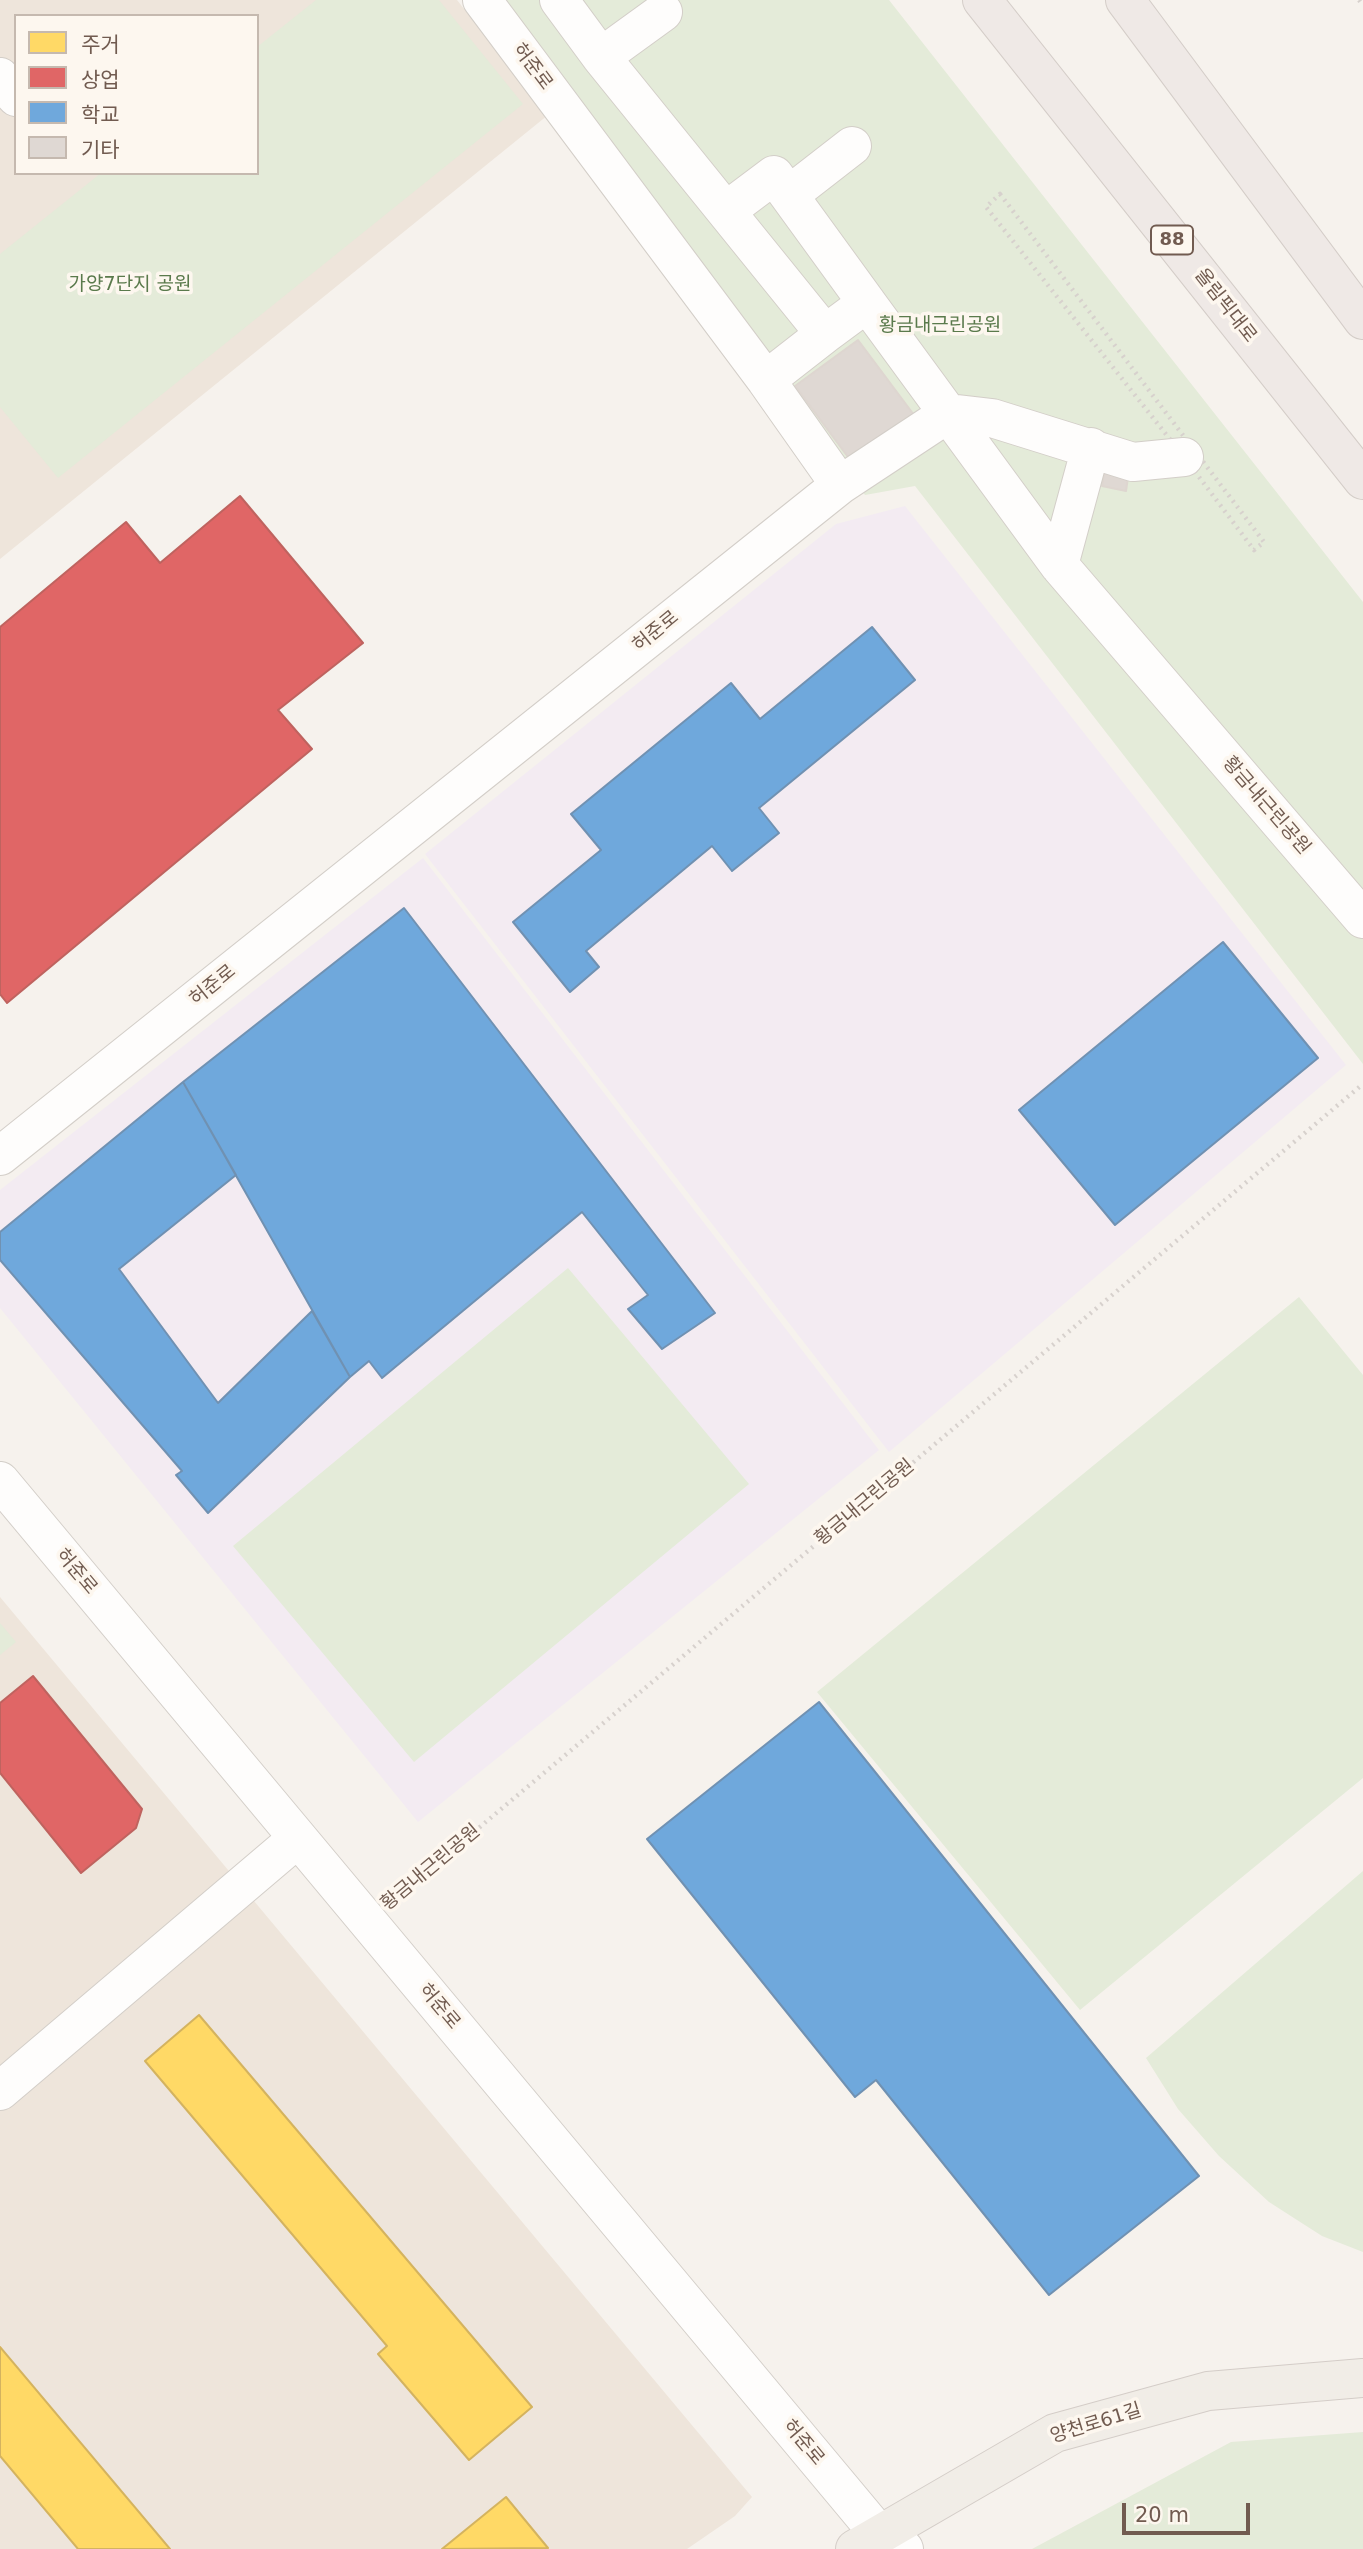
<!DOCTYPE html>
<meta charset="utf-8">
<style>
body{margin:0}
#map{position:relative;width:1363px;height:2549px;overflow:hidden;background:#f6f2ed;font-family:"DejaVu Sans","Noto Sans KR",sans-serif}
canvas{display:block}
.legend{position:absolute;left:14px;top:14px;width:245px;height:161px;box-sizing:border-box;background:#fdf7ef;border:2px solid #c5b9af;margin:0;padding:9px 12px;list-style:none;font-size:21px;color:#715b50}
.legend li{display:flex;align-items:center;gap:14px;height:35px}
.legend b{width:35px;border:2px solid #c5b9af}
.scale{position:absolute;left:1122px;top:2503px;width:128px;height:32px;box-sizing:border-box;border:4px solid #715b50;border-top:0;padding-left:9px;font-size:21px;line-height:24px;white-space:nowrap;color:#715b50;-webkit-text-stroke:5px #fdf7ef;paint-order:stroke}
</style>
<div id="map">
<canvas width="1363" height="2549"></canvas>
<ul class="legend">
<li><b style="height:19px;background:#ffd966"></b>주거</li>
<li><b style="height:19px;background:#e06666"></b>상업</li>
<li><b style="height:19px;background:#6fa8dc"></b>학교</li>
<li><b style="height:19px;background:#dfd8d3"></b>기타</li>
</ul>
<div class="scale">20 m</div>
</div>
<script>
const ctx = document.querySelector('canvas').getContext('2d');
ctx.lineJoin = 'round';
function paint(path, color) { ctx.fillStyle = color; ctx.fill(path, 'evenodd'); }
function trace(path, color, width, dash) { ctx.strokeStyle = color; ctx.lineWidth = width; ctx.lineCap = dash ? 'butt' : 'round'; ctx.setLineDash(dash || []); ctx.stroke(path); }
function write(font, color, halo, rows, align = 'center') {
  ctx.font = font + ' "DejaVu Sans","Noto Sans KR",sans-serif'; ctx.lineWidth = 7; ctx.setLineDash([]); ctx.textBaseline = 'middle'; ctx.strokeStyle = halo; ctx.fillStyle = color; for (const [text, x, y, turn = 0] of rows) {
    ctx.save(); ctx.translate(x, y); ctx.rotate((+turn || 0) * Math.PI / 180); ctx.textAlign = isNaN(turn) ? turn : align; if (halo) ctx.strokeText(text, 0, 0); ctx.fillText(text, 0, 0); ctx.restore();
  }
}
paint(new Path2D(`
 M0,0H457L548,115L0,559ZM16,16H257V173H16Z
 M0,1597L752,2497L735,2516L687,2549H0Z`), '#eee5db');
paint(new Path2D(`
 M905,506L1346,1065L889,1452L425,854L836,524Z
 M423,858L879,1450L418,1822L0,1308V1190Z`), '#f3ebf2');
paint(new Path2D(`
 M316,0H439L523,104L58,478L0,407V254L101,173H257V47Z
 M496,0H889L1363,602V1064L915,486L865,495Z
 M568,1268L749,1484L414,1762L233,1546Z
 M1299,1297L1363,1375V1778L1080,2010L817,1692Z
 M0,1623L16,1642L0,1655Z
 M1363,1871V2252L1322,2236L1269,2202L1219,2156L1178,2109L1146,2058Z
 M1363,2432V2549H1032L1231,2442Z`), '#e4ebd9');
const homes = new Path2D(`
 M199,2015L532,2407L469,2460L378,2354L387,2346L145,2061Z
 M0,2347L170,2549H78L0,2456Z
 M506,2497L548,2548L442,2549Z`);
paint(homes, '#ffd966');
trace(homes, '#d4b35f', 2);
const shops = new Path2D(`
 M240,496L363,643L278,710L312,749L7,1003L0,994V627L126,522L160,563Z
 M33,1676L142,1809L136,1828L81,1873L0,1773V1703Z`);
paint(shops, '#e06666');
trace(shops, '#bf635f', 2);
const schools = new Path2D(`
 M872,627L915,680L759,808L779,833L732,871L712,846L586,951L599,967L570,992L513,922L601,850L571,814L731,683L760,719Z
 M404,908L715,1313L662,1349L628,1309L648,1295L582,1212L382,1378L369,1361L350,1377L183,1082Z
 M1223,942L1318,1058L1115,1225L1019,1110Z
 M183,1082L236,1175L119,1269L218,1403L312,1311L350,1377L208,1513L176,1475L182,1471L0,1260V1232Z
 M819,1702L1199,2176L1049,2295L876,2080L855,2097L647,1839Z`);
paint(schools, '#6fa8dc');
trace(schools, '#7091b2', 2);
const building = new Path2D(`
 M858,340L914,415L851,461L795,386Z
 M1105,465L1129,470L1126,491L1102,486Z`);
paint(building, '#dfd8d3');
trace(building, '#ded6d0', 2);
const minor = new Path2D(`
 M559,0L601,57L825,334L867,303L1059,565L1363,919
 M601,57L663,12
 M0,77L16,97
 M789,195L852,146
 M726,211L774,175L867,303
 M766,380L825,334
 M840,485L949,413L992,418L1133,462L1184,457
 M1059,565L1091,447
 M0,1156L840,485L766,380L482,0
 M0,1481L879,2534L904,2549
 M0,2091L298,1838`);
const major = new Path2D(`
 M855,2549L1055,2433L1208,2391L1363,2378`);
const highway = new Path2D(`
 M982,0L1363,480
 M1125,0L1363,320`);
trace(minor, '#d3cec8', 40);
trace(major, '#d4cdc8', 40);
trace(highway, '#d4cdc8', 40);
trace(new Path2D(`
 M1359,0L1363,5
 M1000,194L1264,542L1254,550L1184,457L986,207Z
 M399,1895L1363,1084`), '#d7d1cd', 4.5, [2, 5]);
trace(minor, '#fefdfc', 38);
trace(major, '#f1ede7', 38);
trace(highway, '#efe9e6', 38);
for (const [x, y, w] of [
 [1172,240,42]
]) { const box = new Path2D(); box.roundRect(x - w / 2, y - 14.5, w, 29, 5); ctx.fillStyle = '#fdf7ef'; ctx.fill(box); trace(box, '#715b50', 2); }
write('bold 18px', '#715b50', null, [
 ["88",1172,240]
]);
write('19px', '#715b50', '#fdf7ef', [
 ["허준로",532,67,53],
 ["올림픽대로",1225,306,52],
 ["허준로",656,632,-39],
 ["황금내근린공원",1266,806,49],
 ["허준로",213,986,-39],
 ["황금내근린공원",865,1503,-40],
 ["허준로",76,1572,50],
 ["황금내근린공원",431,1868,-40],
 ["허준로",439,2007,50],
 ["양천로61길",1096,2424,-17],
 ["허준로",803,2443,50]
]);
write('19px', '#5a7a4c', '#fdf7ef', [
 ["가양7단지 공원",130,285],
 ["황금내근린공원",940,326]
]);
</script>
